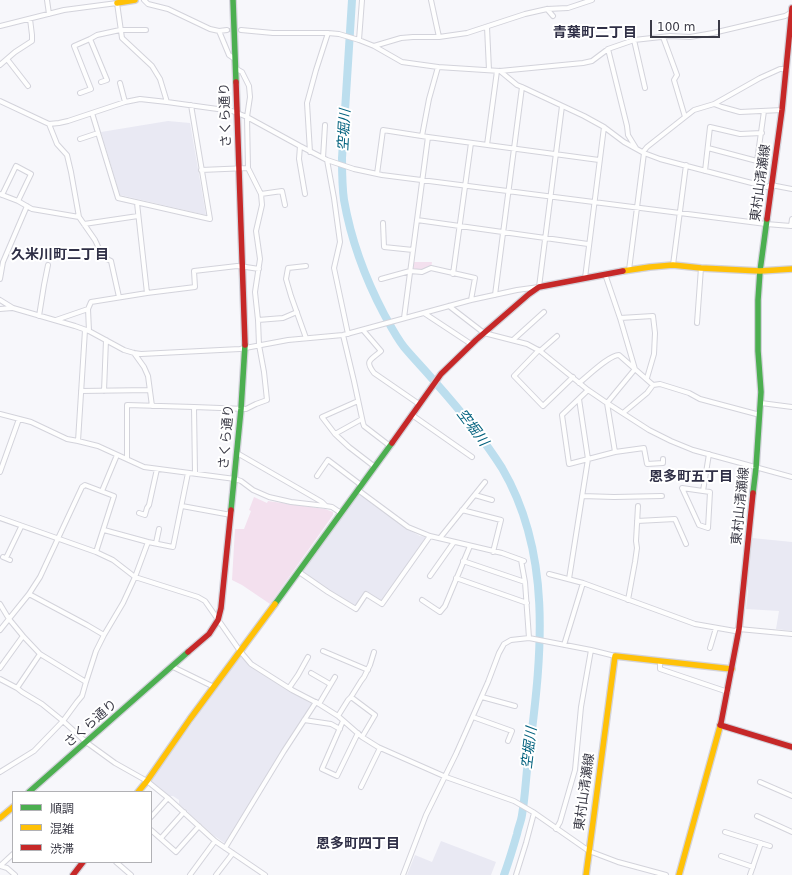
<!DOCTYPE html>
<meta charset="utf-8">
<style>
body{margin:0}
#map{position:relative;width:792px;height:875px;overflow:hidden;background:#f7f7fb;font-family:"DejaVu Sans","Noto Sans JP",sans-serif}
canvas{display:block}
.legend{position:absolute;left:12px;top:791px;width:140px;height:72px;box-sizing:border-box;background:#fff;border:1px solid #b1b1b5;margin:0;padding:5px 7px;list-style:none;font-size:12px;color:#3b3b47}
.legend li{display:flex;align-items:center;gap:8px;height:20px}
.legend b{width:20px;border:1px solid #b1b1b5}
.scale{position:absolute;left:650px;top:20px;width:70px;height:18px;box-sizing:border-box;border:2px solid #3b3b47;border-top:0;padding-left:5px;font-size:12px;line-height:14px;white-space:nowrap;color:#3b3b47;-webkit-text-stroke:3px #fff;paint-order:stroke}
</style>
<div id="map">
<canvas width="792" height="875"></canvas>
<ul class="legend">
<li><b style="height:5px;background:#4caf50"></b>順調</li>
<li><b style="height:5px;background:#ffc107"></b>混雑</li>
<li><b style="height:5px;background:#c62828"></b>渋滞</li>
</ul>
<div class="scale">100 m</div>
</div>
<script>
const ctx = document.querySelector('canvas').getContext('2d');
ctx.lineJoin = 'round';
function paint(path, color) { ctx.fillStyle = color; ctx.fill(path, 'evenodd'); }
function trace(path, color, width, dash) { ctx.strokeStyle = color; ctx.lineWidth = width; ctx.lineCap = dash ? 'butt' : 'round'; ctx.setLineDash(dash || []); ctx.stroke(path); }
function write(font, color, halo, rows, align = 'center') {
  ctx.font = font + ' "DejaVu Sans","Noto Sans JP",sans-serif'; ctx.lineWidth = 4; ctx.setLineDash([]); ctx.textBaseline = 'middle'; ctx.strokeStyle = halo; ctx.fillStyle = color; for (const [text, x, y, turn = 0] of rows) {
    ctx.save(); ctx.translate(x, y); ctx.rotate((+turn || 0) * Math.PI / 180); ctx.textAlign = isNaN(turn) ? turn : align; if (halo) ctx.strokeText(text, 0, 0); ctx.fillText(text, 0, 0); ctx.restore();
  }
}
paint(new Path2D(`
 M168,121L190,123L206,215L120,195L101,132Z
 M359,493L407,529L420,536L427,537L381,602L366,592L355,607L301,572Z
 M752,538L792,542V631L776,629L779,611L746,609L748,592L747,584Z
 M240,657L243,658L249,664L267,677L312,704L226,844L213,835L179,804V800L173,796H169L152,782V779L193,722Z
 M441,841L496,862L491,875H407L415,855L432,862Z`), '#e9e9f3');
paint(new Path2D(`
 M411,262H432L431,268L422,272L410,271Z
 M254,497L267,503L268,501L325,509L333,512V515L270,604L242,585L232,580L235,529H244L251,511L249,510Z`), '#f3e0ee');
trace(new Path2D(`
 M352,0L342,158C342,172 342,186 344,200C351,240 365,278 384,314C390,325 396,337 404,347C414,359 425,370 435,382C459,409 483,438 502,468C552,553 542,652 530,746C526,769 526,792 522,815C521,822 518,828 517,834C513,848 509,861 504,875`), '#bcdeee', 8);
trace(new Path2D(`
 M227,30H241`), '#d1d1d7', 4, [4, 2]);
const street = new Path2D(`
 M47,0L49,14
 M144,0L148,4L168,9L210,29L219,31L227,30
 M431,0L439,37
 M547,9L553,16
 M0,26L64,10L117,3L122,38L152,66L160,79L167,102
 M487,27L489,70
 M241,30L273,33H328L339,34L359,40L374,46L402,62L438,67L500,71L583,63L592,61L608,49L634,40L670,36L690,37L713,33L785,16L792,12
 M219,31L229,55L235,59
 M663,37L677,75L674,80L685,117L694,110L714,104L760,78L780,69H787
 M90,39L107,80L101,82
 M359,40L362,0
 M634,40L645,88
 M374,46L401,38L413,37H439L467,33L525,14L547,9L568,8L592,0
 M608,49L627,126L628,135L636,148
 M7,59L28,86
 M0,65L15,52L32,41V35L30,19
 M500,71L517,85L522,87L584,116L604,127L624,142L644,153L660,159L767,187L771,185L792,189
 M120,83L125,102
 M80,93L91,89L74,46L90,39L97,35L120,30H146
 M0,101L49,124L59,123L68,121L125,102L140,99L167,102L232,111L247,117L300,146L327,160L354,169L382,175L766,224L791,226L792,219
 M714,104L722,107L740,112L782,110
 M92,113L118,198L210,219L191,105
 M49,124L57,144L67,155L71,172L79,217L95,240L103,257L111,261L119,297
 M422,136L429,99L438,67
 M80,139L98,133
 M487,145L497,71
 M300,146L299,159L305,194
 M708,148L757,161L764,111
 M310,152L307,103L316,70L328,33
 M643,152L647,147L685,117
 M323,158L325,125
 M327,160L334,198L340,242L334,268L348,334
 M201,170L248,168
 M705,171L710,127L740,134L762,133
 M377,174L383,130L428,137L599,160
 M0,194L18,201L32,209L79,217
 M261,194L282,191L285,205
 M2,195L16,166L31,174L18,201
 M137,203L147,293
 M417,220L588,244
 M383,223L384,247L413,250
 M84,224L138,216
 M673,265L686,165
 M306,266L288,268L286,279L291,296L306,338
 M629,270L644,153
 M453,274L471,143
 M605,274L620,318L635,369L607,403L615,452
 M585,278L604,127
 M0,279L3,262L27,206
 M381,279L410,271L422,272L431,268L475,278L471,300
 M495,295L522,87
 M0,300L13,308L75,326L89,331L124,350L134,353L141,354L240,349L288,340L343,335L471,300L517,290L539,287L562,106
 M449,306L484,333L527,344L540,351L588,390L607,403L649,430L671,441L693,450L792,477
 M0,309L12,308
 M424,313L471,344
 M39,316L44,285L48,265
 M404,318L428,137
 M620,318L653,316L655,333L654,354L647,378
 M56,320L88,309
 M258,320L283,318L297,312
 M697,323L701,268
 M363,330L381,351C371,360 364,360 374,373L419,404
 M89,331L88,309L91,302L147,293L195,287L194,271L237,266L246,267L259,269
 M343,335L354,381L363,423L364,426L390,446
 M513,340L544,312
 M539,350L514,376L543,406L573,377
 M540,351L557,336
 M134,353L144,367L148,376L152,406
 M579,383C588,376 609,355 619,355L653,385
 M653,385L660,384L689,393L700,399L760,415
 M588,390L562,415L569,464L615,452L644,448L647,464L663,463V459
 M81,391L150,390
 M104,391L106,340
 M358,401L322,417L335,434L349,447L375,467
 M761,403L792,407
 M194,407L195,473
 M623,413L647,393L653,385
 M0,414L31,422L67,439L78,441L98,446L144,467L235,479L241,481L253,490L269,497L291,502L326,506L332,507L341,513
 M412,415L472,457
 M335,434L362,419
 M78,441L85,330
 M237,453L322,502L326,506
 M127,459V405L194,407L246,409L256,404L267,400L264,372L259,345L258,320L255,292L260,259L256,231L262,205L261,194L248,168L247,117L250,97L249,86L242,72L235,68
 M0,472L19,419
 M317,476L328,460L361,485
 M358,490L408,527L430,536L502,553L524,561
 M102,491L117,455
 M703,491L682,488L699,525L708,528L710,492L703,491L709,454
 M475,495L492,500
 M582,496L614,497L662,496
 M182,506L231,515
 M462,510L501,520L493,552
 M139,513L145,515L147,508L149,505L157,469
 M0,518L96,552L113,560L135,577L198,597L205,601L240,651L251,664L292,690L319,704L338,716L362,737L378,747L446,777L514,801L533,812L589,851L618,862L666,875
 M637,521L675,519L686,544
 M104,530L148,542L173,547L188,473
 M440,538L485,482
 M156,543L159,529
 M3,557L10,560
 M6,558L21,527
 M521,560L525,582L529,638
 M463,561L525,582
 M299,572L328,592L356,609L366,594L382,604L430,536
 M549,574L583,583L695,624L735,631L739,629L792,634
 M430,576L454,542
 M456,578L527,603
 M569,579L588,459L579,399
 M29,594L87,625L104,635
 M422,600L440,612L445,606L470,546
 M628,600L635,562L637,548L636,541L638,506
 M0,604L9,619L23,636L40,654L86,682
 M0,630L29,594L40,577L82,487L85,485L114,496L96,552
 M564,645L583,583
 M710,648L716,628
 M323,651L368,670
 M660,662V669L728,692
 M173,667L214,687
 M0,668L23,636
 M311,673L330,684
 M0,679L17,688L22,692L42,704L63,721L86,742L115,763L147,781L168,798L215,841L265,875
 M17,688L40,654
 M289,688L298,675L308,657
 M351,697L375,715L362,737
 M482,697L515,706
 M319,704L335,677
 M338,716L348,700L351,697L361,681L364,677L370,665L374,652
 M473,717L512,731L508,741
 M304,720L331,724L340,729
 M343,721L322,769L337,776L358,733
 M0,772L34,751L63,721L77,702L82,696L86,682L96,651L104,635L123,603L135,577L148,542
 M760,782L792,796
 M361,787L380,748
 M757,816L792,832
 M151,817L168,798
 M556,829L560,822L575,770L581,707L591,650
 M151,830L176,852L199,826
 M725,832L770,846
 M161,838L184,812
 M225,848L284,751L316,702
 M721,856L753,867
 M116,862L131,875
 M0,866L7,868L15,875
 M0,866L13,854
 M190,875L215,841
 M216,875L233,853
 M403,875L426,815L456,754L488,682L499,653L504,644L511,640L529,638L591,650L615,656
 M516,875L526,843L534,813
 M750,875L761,843`);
const fast = new Path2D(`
 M233,0L236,82
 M753,493L756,468L761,392L758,351V300L760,271L767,219
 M231,510L241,409L245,345
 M275,604L392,443
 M29,792L188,652`);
const slow = new Path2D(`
 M117,3L135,0
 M623,271L650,267L673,265L701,268L760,271L792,269
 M138,792L147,781L190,719L275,604
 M0,818L13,807
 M586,875L615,656L732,669
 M679,875L721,723`);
const jam = new Path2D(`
 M236,82L245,345
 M767,219L782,110L792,8
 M392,443L441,374L476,340L529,294L539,287L623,271
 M188,652L209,634L218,620L221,608L231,510
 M721,723L739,629L753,493
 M720,725L792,747
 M73,875L83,862`);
trace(street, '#d3d3db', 6);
trace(fast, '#d3d3db', 8);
trace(slow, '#d3d3db', 8);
trace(jam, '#d3d3db', 8);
trace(street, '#fefefe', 4);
trace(fast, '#4caf50', 5.5);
trace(slow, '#ffc107', 5.5);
trace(jam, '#c62828', 5.5);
write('13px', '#3b3b47', '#fff', [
 ["さくら通り",226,115,-92],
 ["東村山清瀬線",761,183,-82],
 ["さくら通り",227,437,-85],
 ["東村山清瀬線",741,506,-84],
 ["さくら通り",91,724,-41],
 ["東村山清瀬線",585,792,-82]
]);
write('bold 14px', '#2f2f46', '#fff', [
 ["青葉町二丁目",595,33],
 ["久米川町二丁目",60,255],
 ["恩多町五丁目",691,477],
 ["恩多町四丁目",358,844]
]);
write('italic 14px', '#00607d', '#fff', [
 ["空堀川",345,130,-87],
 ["空堀川",472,428,53],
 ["空堀川",530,748,-83]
]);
</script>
